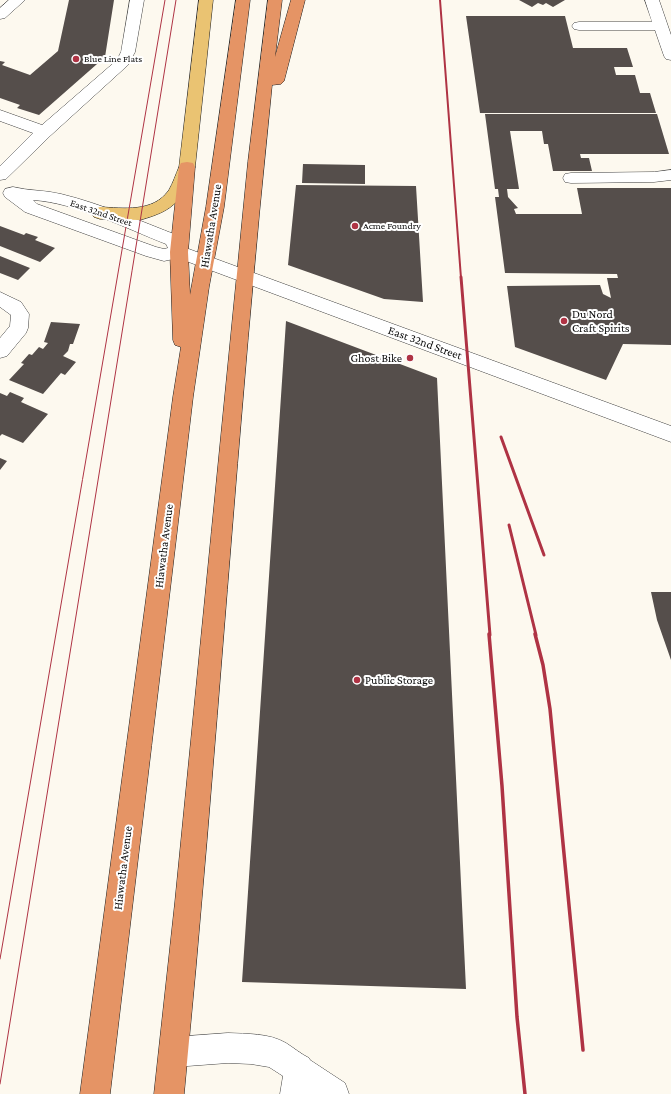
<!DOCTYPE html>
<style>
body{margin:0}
canvas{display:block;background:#fdf9ef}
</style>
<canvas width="671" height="1094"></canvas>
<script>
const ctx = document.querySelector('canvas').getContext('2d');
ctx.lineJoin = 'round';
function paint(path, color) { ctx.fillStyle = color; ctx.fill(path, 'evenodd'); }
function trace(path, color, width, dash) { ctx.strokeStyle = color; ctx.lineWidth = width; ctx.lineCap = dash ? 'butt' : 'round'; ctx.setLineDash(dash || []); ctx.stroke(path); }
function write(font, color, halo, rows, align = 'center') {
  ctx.font = font + ' "Crimson Pro",serif'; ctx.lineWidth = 4; ctx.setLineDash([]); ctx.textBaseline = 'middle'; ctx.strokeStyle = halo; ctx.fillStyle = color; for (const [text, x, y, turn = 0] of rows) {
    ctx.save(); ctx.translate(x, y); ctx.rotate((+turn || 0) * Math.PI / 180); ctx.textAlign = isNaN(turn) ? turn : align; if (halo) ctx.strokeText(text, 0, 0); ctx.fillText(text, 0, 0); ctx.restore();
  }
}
paint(new Path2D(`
 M69,0H114L105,57L39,115L17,108L20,105L0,98V61L5,62L2,65L30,75L58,51Z
 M519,0H565L553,7L546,3L543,5L538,3L532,7Z
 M466,16H565L573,48H627L633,67H614L616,75H635L640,93H650L656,113H480Z
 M485,114H657L669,154H580L581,158H589L592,171H553L548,144H544L542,131H510L519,189H507L508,197L518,208L514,209L516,214H582L577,188H671V345L623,344L606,380L515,347L507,286L600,285L603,294L611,298L607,278H618L617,274L505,273L495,197H499L498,189H495Z
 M303,164L365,165V184L302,183Z
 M296,185L416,186L423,302L384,299L288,265Z
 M0,226L24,235L26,233L38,237L35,240L55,248L40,262L0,246Z
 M0,256L30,268L18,280L0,273Z
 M286,321L437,378L466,989L242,982Z
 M51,322L80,324L73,344H70L68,351L63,356L76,362L65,375L61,373L43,394L9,380L24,364L21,363L29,354L32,355L39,347L43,349L48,343L44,342Z
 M10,392L24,398L21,402L48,414L23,443L2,434L0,436V393L7,396Z
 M0,458L7,461L0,470Z
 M651,592H671V660L657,620Z`), '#554e4b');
const minor = new Path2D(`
 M9,0H25L5,18L0,19V8Z
 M130,0H144L135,52L128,65L50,136L6,179L0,180V166L33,133L0,121V110L42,125L117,60L121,52Z
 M645,0H659L671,35V60L666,59L664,56L655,30H579L574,29L572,26L574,23L579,22H652Z
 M671,170V180L654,182L571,183L565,182L563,178L565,174L571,173L654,172Z
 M13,187C29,191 45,190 61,194C102,204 140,221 179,236L186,248L671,426V442L178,258L164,261L146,256L25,212L5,197L3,193L5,189ZM33,200C77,203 125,228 166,244L168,248L164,249L156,247L37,204Z
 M0,292L21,302L29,314L28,328L26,333L7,356L0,358V338L10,326L11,315L0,307Z
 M228,1033C247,1034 269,1033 286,1043C294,1048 301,1054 309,1058L310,1060L345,1083L349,1094H280L283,1076L269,1067L251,1064L228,1063L174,1067L164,1062L159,1052L164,1042L174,1037Z`);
const major = new Path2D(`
 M199,0H213L195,167C182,200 176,210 140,220L100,219L94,217L91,213L94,209L100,207C123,208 153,213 169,190C173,183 176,174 179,167Z`);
const highway = new Path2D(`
 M236,0H250L224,207L209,287L193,397L110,1094H80L173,397L181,347L175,345L173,340L170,252L179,167L181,163L187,162L193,163L195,167L188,252L190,295L206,207Z
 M268,0H282L275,57L291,0H305L284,81L281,84L272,85C237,421 217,758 184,1094H154L175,902L248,162Z`);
trace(minor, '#404040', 1);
trace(major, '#1e1e1e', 1);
trace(highway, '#1e1e1e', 1);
paint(minor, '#fff');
paint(major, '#eac372');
paint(highway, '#e59465');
trace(new Path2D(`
 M0,959L165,0
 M0,1084L176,0`), '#af3344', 1);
trace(new Path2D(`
 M440,0L461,278`), '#af3344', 2);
trace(new Path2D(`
 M461,277L490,635
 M501,437L544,555
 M509,525L536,635`), '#af3344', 3);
trace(new Path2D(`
 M489,634L502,786L517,1017L525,1094
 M535,634L543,665L550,709L583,1050`), '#af3344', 3.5);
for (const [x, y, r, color] of [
 [76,59,4,"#af3344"],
 [355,226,4,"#af3344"],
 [564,321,4,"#af3344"],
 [410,358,4,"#af3344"],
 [357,680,4,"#af3344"]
]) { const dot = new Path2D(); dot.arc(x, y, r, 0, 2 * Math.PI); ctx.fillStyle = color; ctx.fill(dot); trace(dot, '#fff', 1.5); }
write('10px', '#0d0d0d', '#fff', [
 ["Blue Line Flats",84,59],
 ["Acme Foundry",363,226]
], 'left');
write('10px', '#0d0d0d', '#fff', [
 ["East 32nd Street",101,213,19]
]);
write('12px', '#0d0d0d', '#fff', [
 ["Hiawatha Avenue",211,226,-81],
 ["East 32nd Street",425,343,20],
 ["Hiawatha Avenue",164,546,-83],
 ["Hiawatha Avenue",123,868,-83]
]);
write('12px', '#0d0d0d', '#fff', [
 ["Du Nord",572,314],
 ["Craft Spirits",572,328],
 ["Ghost Bike",402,358,"right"],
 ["Public Storage",365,680]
], 'left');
</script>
